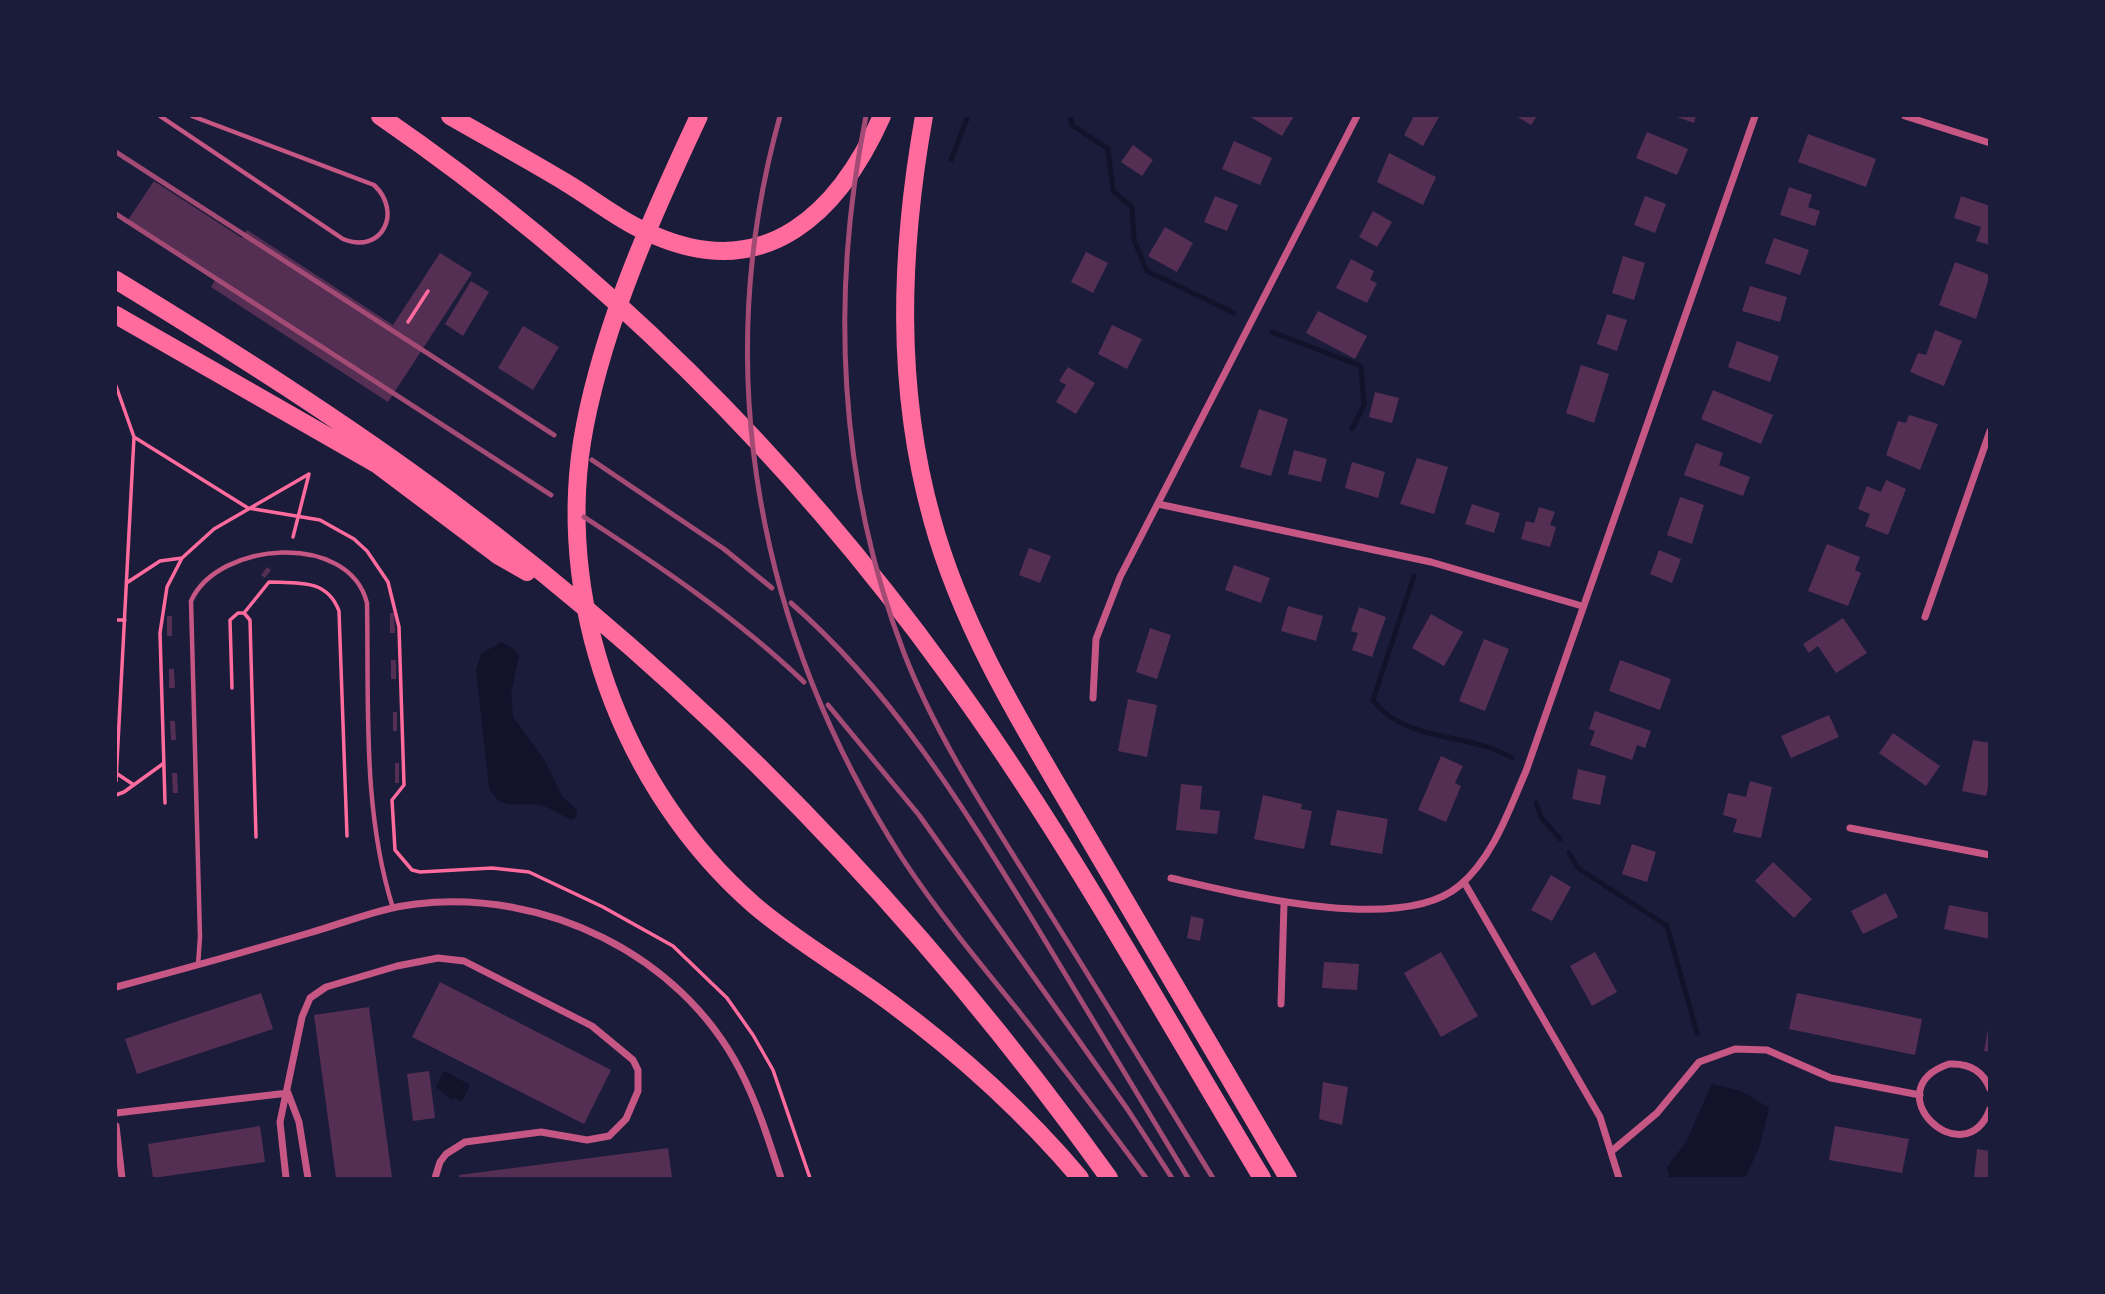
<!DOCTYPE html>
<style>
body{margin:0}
#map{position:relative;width:2105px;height:1294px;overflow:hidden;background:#1b1b3a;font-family:"Alegreya Sans",sans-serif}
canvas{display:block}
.frame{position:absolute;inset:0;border:117px solid #1b1b3a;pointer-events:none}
</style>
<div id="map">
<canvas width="2105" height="1294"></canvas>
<div class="frame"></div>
</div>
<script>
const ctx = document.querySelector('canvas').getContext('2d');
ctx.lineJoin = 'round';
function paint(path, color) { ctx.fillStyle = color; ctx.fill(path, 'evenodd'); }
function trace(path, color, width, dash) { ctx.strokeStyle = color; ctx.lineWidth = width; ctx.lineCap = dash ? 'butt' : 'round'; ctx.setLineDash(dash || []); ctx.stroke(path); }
paint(new Path2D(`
 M501,642L514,649L519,656L511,693L513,717L545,761L562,796L577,810V817L571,820C560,815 551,807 539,805C518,802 500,812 489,787L476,670L481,654Z
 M444,1071L470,1085L462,1101L454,1097L452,1100L436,1087Z
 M1712,1084L1741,1091L1769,1108L1759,1148L1746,1176L1744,1178H1667L1669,1175L1667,1167L1686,1142Z`), '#12122b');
trace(new Path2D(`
 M1070,116L1072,125L1108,149L1113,191L1132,207L1134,240L1147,271L1234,313
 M951,160L968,116
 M1272,332L1361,366L1364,405L1352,429
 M1414,576L1373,700C1404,743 1470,732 1512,758
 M1536,803L1541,817L1560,839
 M1569,853L1578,868L1667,926L1697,1033`), '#12122b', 5);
paint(new Path2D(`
 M1249,116H1294L1282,136Z
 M1414,116L1439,117L1423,146L1404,135Z
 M1516,116H1537L1531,125Z
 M1674,116H1696L1694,123Z
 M1647,132L1688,149L1677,175L1636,158Z
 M1808,134L1876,159L1866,187L1798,162Z
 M1234,141L1272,158L1260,185L1222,169Z
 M1133,145L1153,160L1142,176L1121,162Z
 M1389,153L1436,177L1423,205L1377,182Z
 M154,181L242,238L247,230L393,325L440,253L472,273L388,402L211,287L217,277L128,220Z
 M1789,187L1812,195L1808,207L1820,211L1815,226L1780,215Z
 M1215,196L1238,205L1227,231L1204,222Z
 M1645,196L1666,204L1655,233L1634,225Z
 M1961,196L1990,206V245L1976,241L1981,227L1954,218Z
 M1373,211L1392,222L1377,247L1359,237Z
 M1165,227L1193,243L1177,272L1148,256Z
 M1774,238L1809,250L1800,275L1765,263Z
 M1086,252L1108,263L1093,293L1071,282Z
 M1623,256L1645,263L1634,300L1612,293Z
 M1351,259L1374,271L1370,280L1377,283L1367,303L1336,288Z
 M1955,262L1990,275L1976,319L1939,305Z
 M471,281L489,292L463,336L445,324Z
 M1750,286L1787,297L1780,322L1742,311Z
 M1318,311L1367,336L1355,359L1306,333Z
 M1607,314L1627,320L1617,351L1597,344Z
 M1112,325L1142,339L1127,369L1098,354Z
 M523,326L559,347L533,390L498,368Z
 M1935,330L1962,341L1944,386L1910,372L1918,353L1926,355Z
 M1737,341L1779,356L1770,382L1728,367Z
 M1581,365L1609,374L1594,423L1566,413Z
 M1068,367L1095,383L1076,414L1056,402L1066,385L1059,381Z
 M1713,390L1773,415L1761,444L1701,419Z
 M1375,392L1399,398L1392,423L1369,417Z
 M1259,409L1288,419L1271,476L1240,467Z
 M1909,415L1938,424L1920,470L1886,455L1898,421L1906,423Z
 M1696,443L1723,453L1719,465L1750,477L1743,496L1684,475Z
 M1294,450L1327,459L1321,482L1288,474Z
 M1417,458L1448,467L1434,514L1400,504Z
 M1352,462L1385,472L1378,498L1345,488Z
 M1886,480L1906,489L1888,535L1865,526L1870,514L1858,509L1867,486L1881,492Z
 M1680,497L1704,505L1692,544L1667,535Z
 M1472,504L1500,513L1494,533L1465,524Z
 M1539,507L1555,512L1550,525L1556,527L1550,547L1521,539L1526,521L1534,523Z
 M1827,544L1860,557L1855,570L1861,573L1848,606L1808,591Z
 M1029,548L1051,556L1040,583L1019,575Z
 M1659,550L1681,559L1672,583L1650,574Z
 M1234,565L1270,578L1261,603L1225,590Z
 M267,567L271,570L265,578L261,575Z
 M1288,606L1323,616L1316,641L1281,631Z
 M1359,607L1386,617L1372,657L1352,650L1358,633L1351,631Z
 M390,613H394L395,633H390Z
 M1431,614L1463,632L1444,666L1412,648Z
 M167,616H172V636H167Z
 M1843,618L1867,653L1836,673L1818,646L1809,653L1803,644Z
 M1150,628L1171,635L1157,679L1136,672Z
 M1484,639L1509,649L1485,711L1459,701Z
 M391,660H396V679H391Z
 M1620,660L1671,679L1660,710L1609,691Z
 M169,669H174L175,688H169Z
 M1128,699L1157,705L1147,757L1118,751Z
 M1595,711L1651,731L1645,748L1637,745L1632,760L1590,745L1595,731L1589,729Z
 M393,712H397V731H393Z
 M1829,715L1839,737L1791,758L1781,736Z
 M170,721H175L176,740H171Z
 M1893,733L1940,766L1926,786L1879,753Z
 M1973,740L1990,743V778L1986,796L1962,791Z
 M1441,756L1463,766L1455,783L1461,786L1446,822L1418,810Z
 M395,763H399V783H395Z
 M1578,769L1606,776L1600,805L1572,799Z
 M172,773H177L178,793H173Z
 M1750,781L1772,787L1761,838L1733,832L1737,819L1723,815L1728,793L1746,797Z
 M1181,784L1202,786L1200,809L1220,811L1217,834L1176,830Z
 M1263,795L1302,804L1301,809L1312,811L1304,849L1254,839Z
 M1337,810L1388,819L1382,854L1330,845Z
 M1632,844L1656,852L1647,882L1622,874Z
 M1773,862L1812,899L1794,918L1755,881Z
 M1551,875L1571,887L1552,921L1531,910Z
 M1886,893L1898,917L1863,934L1851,911Z
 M1949,905L1990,913V939L1944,929Z
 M1191,916L1204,919L1200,941L1187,938Z
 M1441,952L1478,1016L1441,1037L1404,973Z
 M1595,952L1617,992L1592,1006L1570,966Z
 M1324,962L1359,964L1357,990L1322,988Z
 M440,982L611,1070L584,1124L412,1037Z
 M261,993L273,1029L137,1074L125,1039Z
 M1797,993L1922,1019L1915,1055L1789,1029Z
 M369,1007L392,1178H336L314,1015Z
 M1988,1029H1990V1052L1984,1051Z
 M429,1071L435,1118L413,1121L407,1074Z
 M1323,1082L1348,1087L1342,1125L1319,1119Z
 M260,1126L265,1162L153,1178L148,1144Z
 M1835,1126L1909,1139L1902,1173L1829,1160Z
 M668,1148L672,1178H459V1175Z
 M1977,1149L1990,1151V1178H1974Z`), '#542f53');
trace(new Path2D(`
 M408,322L428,291
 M116,386L134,437L116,781
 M134,437L248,508L320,520L354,539L367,551L388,582L399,627L404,785L392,800L395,850L412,870L420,872L492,868L529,872L603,907L673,946L727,998L753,1035L773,1070L810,1178
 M293,537L309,474
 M128,582L160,561L182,558
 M244,613L250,620L256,837
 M116,620H125
 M232,688L230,620L238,613H244L269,582C299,583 327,579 339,611L347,836
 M116,773L134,785
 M116,795L124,792L164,763
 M165,803L160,633L167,587L182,558L214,529L309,474`), '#ff6b9d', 3.5);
trace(new Path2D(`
 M160,116L343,239C382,255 403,212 374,185L192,116
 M198,965L200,937L191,601C218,541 349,531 367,603C369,704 362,810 393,908`), '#c65784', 4.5);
trace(new Path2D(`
 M1905,116L1990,143
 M1158,504L1431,562L1582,606
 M1925,617L1990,431
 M1093,698L1096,639L1120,577L1357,116
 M1850,828L1990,855
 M1171,878C1240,894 1401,935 1459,886C1493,858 1509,810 1526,771L1755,116
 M1464,882L1600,1117L1619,1178
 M116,987C180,970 245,952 309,933C344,923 380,908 416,904C544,889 680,954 740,1070C758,1105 769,1141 781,1178
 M1281,1004L1284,904
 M1990,1089C1983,1070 1968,1063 1949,1064C1873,1090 1964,1177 1990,1109
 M288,1093L299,1122L308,1178
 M116,1113L288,1093
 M116,1126L122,1178
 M1613,1150L1657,1113L1699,1062L1735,1049L1767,1050L1831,1078L1920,1095
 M286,1178L280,1122L302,1017L310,998L326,987L397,966L438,958L464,961L592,1026L633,1060L638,1070V1091L626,1119L609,1136L587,1140L541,1132L465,1142L446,1154L440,1162L435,1178`), '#c65784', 7);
trace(new Path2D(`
 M380,116C600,267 791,457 947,673C1064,833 1160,1009 1262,1178
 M450,116C488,138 527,159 565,182C595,200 623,223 656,236C767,283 839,212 882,116
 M699,116C653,214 606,318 585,425C551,598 622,790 754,905C797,942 846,969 891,1003C960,1054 1025,1113 1080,1178
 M924,116C900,251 895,386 932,519C964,635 1028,734 1088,837C1155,951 1221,1065 1288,1178
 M116,280C229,349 343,421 449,500C704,690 925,921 1109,1178
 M116,315L378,465L499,556L527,572`), '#ff6b9d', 18);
trace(new Path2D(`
 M780,116C708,374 759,634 902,858C937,911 977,960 1017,1009C1061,1065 1104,1121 1146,1178
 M866,116C830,295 838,481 904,653C938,741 993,822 1042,901C1100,993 1156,1086 1213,1178
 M116,152L554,435
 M116,214L551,495
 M592,460L724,549L772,588
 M584,517C661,567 737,618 804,682
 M791,603C891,690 960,802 1029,914C1082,1002 1135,1090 1188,1178
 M828,705L919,815L1128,1110L1172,1178`), '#a44b75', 5);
</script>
